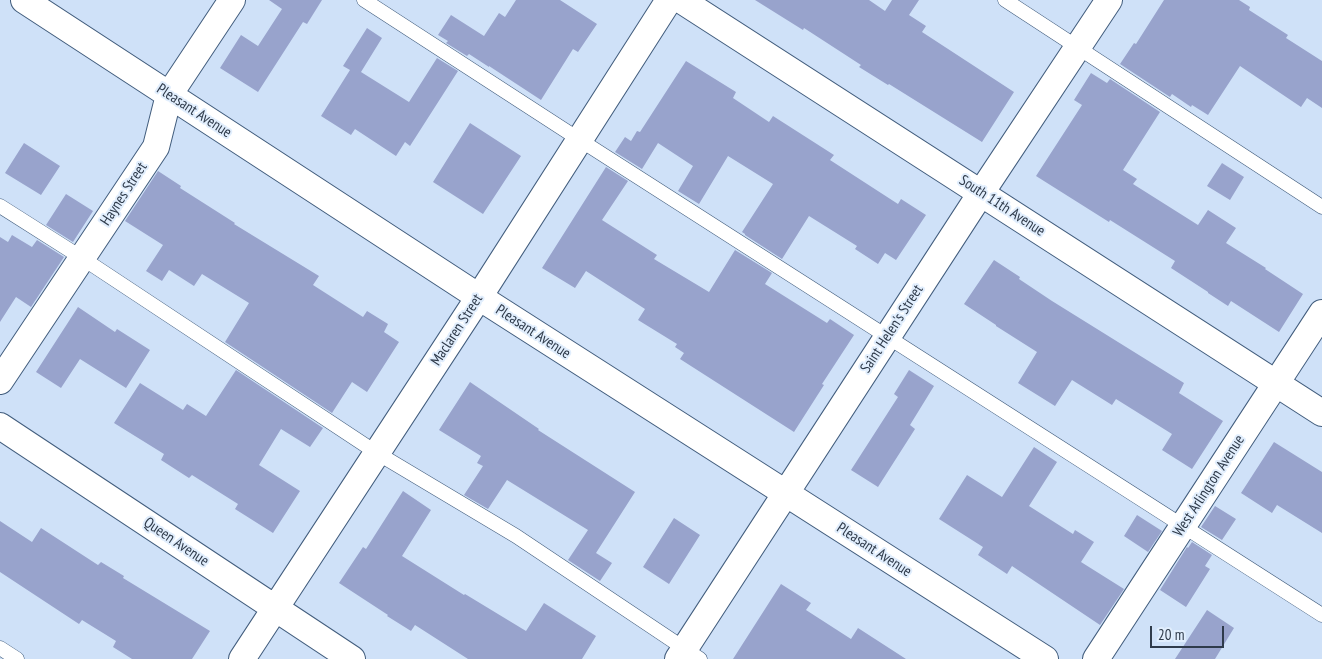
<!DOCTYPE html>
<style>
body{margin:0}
#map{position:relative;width:1322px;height:659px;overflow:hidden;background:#cfe1f8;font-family:"PT Sans Narrow",sans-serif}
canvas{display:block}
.scale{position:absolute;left:1150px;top:626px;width:74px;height:22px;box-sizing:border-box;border:2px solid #2f3b4b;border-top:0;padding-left:6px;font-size:15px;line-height:18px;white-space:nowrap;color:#2f3b4b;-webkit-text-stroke:4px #e1eefd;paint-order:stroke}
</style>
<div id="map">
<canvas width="1322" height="659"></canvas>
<div class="scale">20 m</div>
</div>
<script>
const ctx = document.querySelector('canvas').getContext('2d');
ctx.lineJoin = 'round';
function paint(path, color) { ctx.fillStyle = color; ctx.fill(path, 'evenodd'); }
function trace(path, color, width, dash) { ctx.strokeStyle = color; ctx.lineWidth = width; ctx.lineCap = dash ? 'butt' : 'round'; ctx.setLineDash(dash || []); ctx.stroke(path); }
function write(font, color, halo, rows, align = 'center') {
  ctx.font = font + ' "PT Sans Narrow",sans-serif'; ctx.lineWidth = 4; ctx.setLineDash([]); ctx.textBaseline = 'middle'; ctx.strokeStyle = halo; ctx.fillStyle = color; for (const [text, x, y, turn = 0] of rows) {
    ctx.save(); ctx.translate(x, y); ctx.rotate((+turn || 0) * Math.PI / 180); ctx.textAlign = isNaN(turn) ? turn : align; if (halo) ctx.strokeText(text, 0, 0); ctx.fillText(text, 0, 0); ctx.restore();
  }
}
paint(new Path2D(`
 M269,0H322L307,24L303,22L258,92L220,68L241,35L258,46L282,9Z
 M516,0H560L597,24L578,52L573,49L541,100L489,66V67L469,54L467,56L446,43L448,41L438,35L451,15L484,36L499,13L505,17Z
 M755,0H869L885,11L892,0H919L909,15L926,26L922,32L1014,92L982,142L889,84L888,85L859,67L861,65L804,28L803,30Z
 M1164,0H1239L1250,7L1249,10L1288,35L1286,38L1322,61V108L1307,98L1301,107L1240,66L1208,115L1192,105L1191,107L1172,94L1170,97L1120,64L1134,43L1136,44Z
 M367,28L382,38L361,72L409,102L437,58L458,71L410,146L405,142L396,156L355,129L351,135L321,116L350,70L343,66Z
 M686,61L736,92L733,98L769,122L773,116L834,155L830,160L898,204L901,199L926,215L896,260L885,253L878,264L855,249L857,246L809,216L782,259L745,235V234L742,232L773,184L728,156L699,204L678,191L693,166L658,143L642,169L615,152L625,137L631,141L637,131L640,132Z
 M1091,73L1107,83L1110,79L1160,112L1123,170L1137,179L1133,184L1198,225L1208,210L1236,228L1226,243L1266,268L1265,269L1303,294L1279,332L1231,301L1228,306L1208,293V292L1171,268L1175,261L1110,220L1109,222L1036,176L1082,105L1074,100Z
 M470,123L521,156L483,214L433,182Z
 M24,143L60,166L41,195L5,173Z
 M1222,163L1244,177L1230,200L1207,186Z
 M606,167L628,181L602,220L657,255L654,259L709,292L735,250L772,273L765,284L827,323L830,319L854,335L822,384L824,385L794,432L680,359L684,353L675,347L677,344L638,320L645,309L586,271L575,288L542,268Z
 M158,171L181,186L180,188L235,223L234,224L319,276L313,285L363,317L367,311L388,324L384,332L399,342L367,392L352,382L332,413L225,342L249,303L202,274L194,286L169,270L162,281L146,271L163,245L125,221Z
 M66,194L93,211L73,242L46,225Z
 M12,235L32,247L37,240L64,257L31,307L16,297L0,322V237L8,242Z
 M994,260L1020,277L1019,279L1052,301L1184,383L1179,393L1223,421L1192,469L1162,450L1172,434L1116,399L1112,405L1072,380L1055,406L1018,383L1037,352L996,326V325L964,304Z
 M78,307L115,332L117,329L150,350L126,388L80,359L61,388L36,372Z
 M236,370L323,428L310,447L281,429L259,465L300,491L273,533L235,509L238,504L192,475L189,478L161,460L164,454L114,423L140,383L183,410L187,404L206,416Z
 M909,370L934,386L910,425L915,429L878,487L851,470L898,397L894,394Z
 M470,382L539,429L538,430L635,492L596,553L612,563L600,581L568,560L588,530L507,480L488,509L464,495L483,466L477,463L481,456L439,430Z
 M1274,442L1322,472V533L1277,505L1272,513L1241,493Z
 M1034,447L1057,462L1029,506L1073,534L1075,530L1094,542L1081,562L1124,589L1100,625L1012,566L1007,574L978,555L983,547L939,519L967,475L1002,497Z
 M403,491L431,510L402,556L464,595L465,594L526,631L544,603L596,636L582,659H468L415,625L411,631L387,616L388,615L339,583L363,547L366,549Z
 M1215,506L1236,519L1222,540L1201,527Z
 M1137,515L1162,531L1148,552L1124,536Z
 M674,518L700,535L669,584L643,567Z
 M0,521L32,542L41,528L98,565L101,562L124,576L123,578L210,631L192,659H132L113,647L116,641L82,620L79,624L0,572Z
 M1192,542L1212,555L1205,566L1210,569L1186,607L1160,590L1187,547L1188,548Z
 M781,584L811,603L806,610L851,639L858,628L906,659H733Z
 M1207,610L1234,628L1215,659H1175Z`), '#98a3cc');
const lane = new Path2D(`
 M364,0L580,140L1322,615
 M1005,0L1322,207
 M0,206L82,258L377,453L516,536L700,659
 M0,648L17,659`);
const street = new Path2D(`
 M24,0L479,297L1045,659
 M681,0L1322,413
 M0,381L156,147L169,95L232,0
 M0,426L352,659
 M242,659L479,297L669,0
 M678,659L981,193L1109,0
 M1096,659L1322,313`);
trace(lane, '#425d7d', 15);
trace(street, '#425d7d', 28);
trace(lane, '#fff', 14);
trace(street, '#fff', 26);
write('15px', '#2f3b4b', '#e1eefd', [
 ["Pleasant Avenue",194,111,33],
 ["Haynes Street",124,194,-57],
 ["South 11th Avenue",1002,206,33],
 ["Saint Helen's Street",892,329,-57],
 ["Maclaren Street",457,330,-57],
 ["Pleasant Avenue",533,332,33],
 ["West Arlington Avenue",1209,486,-57],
 ["Queen Avenue",176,542,34],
 ["Pleasant Avenue",874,550,33]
]);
</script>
